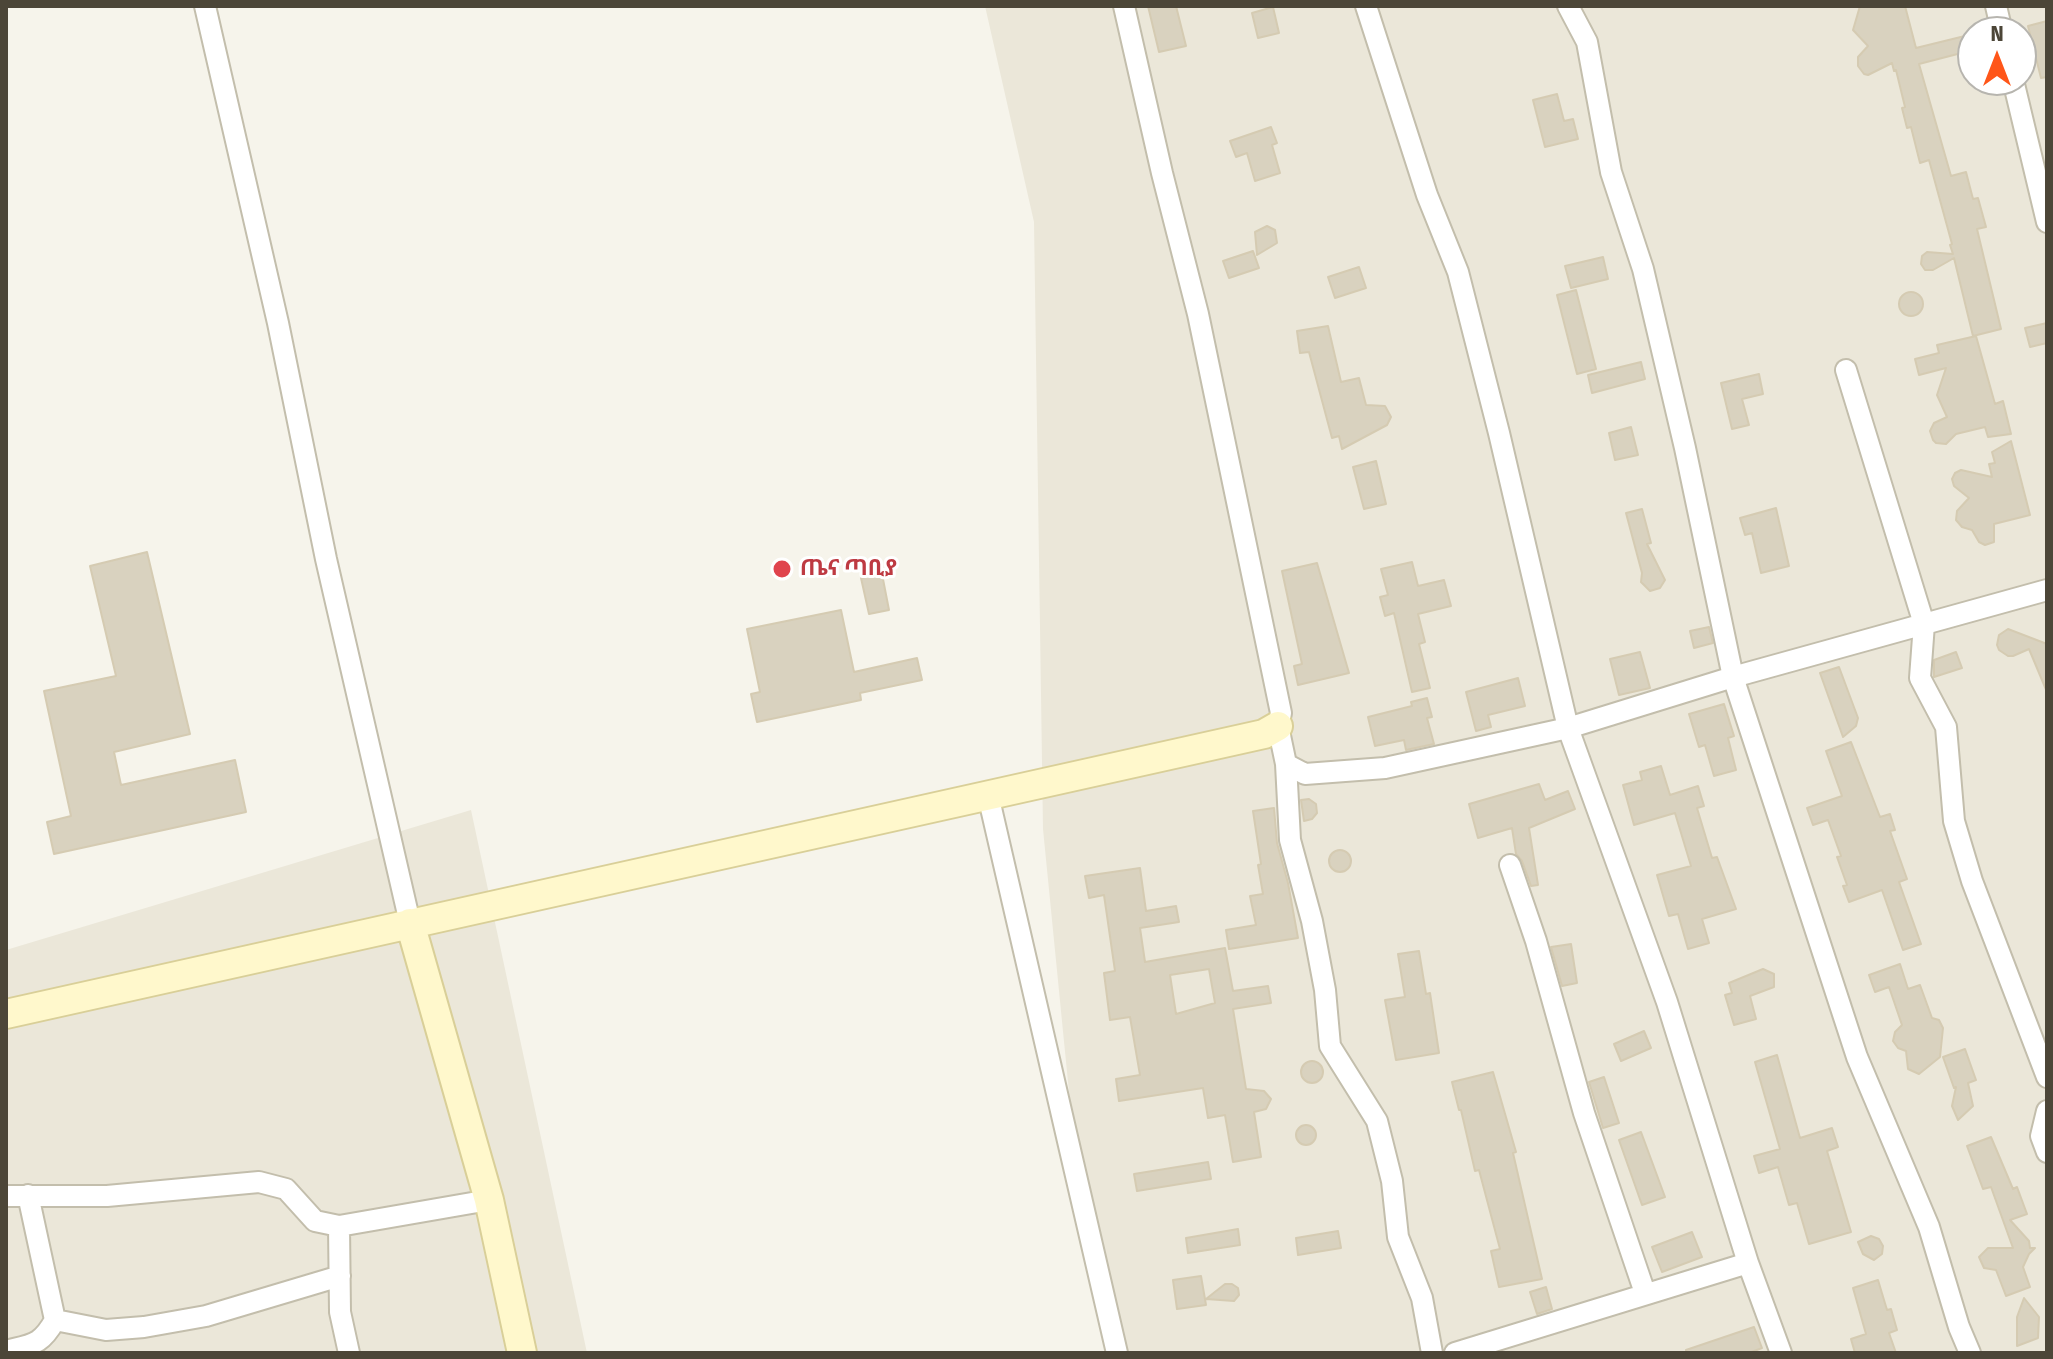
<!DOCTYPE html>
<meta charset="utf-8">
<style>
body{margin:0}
#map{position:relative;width:2053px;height:1359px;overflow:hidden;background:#f6f4eb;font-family:"Fira Sans Condensed",sans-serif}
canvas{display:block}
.frame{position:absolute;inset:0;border:8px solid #4c4638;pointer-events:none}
.north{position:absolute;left:1957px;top:16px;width:80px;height:80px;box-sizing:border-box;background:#fff;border:2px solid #b7b5af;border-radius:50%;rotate:0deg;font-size:22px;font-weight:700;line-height:32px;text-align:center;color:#4c4638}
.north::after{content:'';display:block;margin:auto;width:28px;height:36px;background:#ff5619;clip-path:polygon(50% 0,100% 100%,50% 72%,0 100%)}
</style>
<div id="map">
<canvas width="2053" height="1359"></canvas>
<div class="frame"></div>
<div class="north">N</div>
</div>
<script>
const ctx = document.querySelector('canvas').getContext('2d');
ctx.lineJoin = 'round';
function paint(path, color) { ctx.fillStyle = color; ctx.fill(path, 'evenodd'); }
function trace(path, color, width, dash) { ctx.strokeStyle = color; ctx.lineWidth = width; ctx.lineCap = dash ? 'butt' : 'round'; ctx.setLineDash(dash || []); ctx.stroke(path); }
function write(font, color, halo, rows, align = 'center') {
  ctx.font = font + ' "Fira Sans Condensed","Noto Sans Ethiopic",sans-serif'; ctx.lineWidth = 6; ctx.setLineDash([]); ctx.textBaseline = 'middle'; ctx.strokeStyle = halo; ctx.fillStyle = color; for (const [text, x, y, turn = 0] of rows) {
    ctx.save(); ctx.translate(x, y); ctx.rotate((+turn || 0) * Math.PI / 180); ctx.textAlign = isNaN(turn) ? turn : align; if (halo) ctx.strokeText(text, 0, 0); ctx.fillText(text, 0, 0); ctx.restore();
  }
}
paint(new Path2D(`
 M985,6H2047V1353H1108L1086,1264L1043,829L1034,222ZM1973,32H2021V80H1973Z
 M471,810L587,1353H6V950Z`), '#ebe7d9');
const building = new Path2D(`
 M1148,6H1176L1186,46L1159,52Z
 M1860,6H1905L1916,48L1973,34V50L1919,64L1951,176L1966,172L1973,199L1978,198L1986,227L1977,229L2001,329L1973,336L1954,258L1933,270H1925L1921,264L1922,256L1927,252L1953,254L1950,245L1952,244L1929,160L1920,163L1911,127L1907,128L1902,108L1905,107L1896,70L1894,71L1892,63L1868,75L1864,74L1858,66V57L1868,46L1853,30Z
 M1273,7L1279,33L1258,38L1252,13Z
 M2047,21V77L2041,78L2028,26Z
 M1557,94L1564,121L1573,119L1578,139L1545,147L1533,100Z
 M1271,127L1277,143L1272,145L1280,173L1255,181L1247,153L1236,157L1230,141Z
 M1267,226L1275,230L1277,243L1257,255L1255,232Z
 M1253,251L1259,268L1229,278L1223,261Z
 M1603,257L1608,279L1571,288L1565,266Z
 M1359,267L1366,288L1335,298L1328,277Z
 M1576,290L1596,369L1577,374L1557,295Z
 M1899 304a12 12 0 1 1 24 0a12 12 0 1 1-24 0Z
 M2047,323V343L2030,347L2025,328Z
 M1328,326L1341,382L1359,378L1366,405L1385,406L1391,417L1387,425L1342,449L1339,436L1332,438L1309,352L1300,353L1297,331Z
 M1976,336L1995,404L2003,401L2011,434L1988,437L1985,427L1956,434L1946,444L1936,443L1933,440L1930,431L1934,423L1947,417L1937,395L1946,368L1919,375L1915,359L1939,353L1937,345Z
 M1641,362L1645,379L1592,393L1588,375Z
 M1759,374L1763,394L1742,399L1749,425L1732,429L1721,383Z
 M1631,427L1638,455L1615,460L1609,433Z
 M2011,441L2030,515L1994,524V542L1985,545L1979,542L1972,530L1962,527L1956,520L1957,511L1969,498L1954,486L1952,479L1955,473L1961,470L1992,477L1989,464L1995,463L1992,452Z
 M1376,461L1386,504L1364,509L1353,467Z
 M1776,508L1789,566L1761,573L1752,533L1745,535L1740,518Z
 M1642,509L1651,543L1647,544L1665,580L1660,588L1650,591L1641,582L1642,573L1626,513Z
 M147,552L190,734L114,752L121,785L235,760L246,812L54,854L47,822L71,816L44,691L116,676L90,566Z
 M1412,562L1418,586L1444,580L1451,606L1418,614L1425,642L1419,644L1430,688L1412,692L1394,613L1385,616L1380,597L1388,595L1381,569Z
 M1317,563L1349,673L1298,685L1294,666L1302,664L1282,571Z
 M882,574L889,610L869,614L861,578Z
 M841,610L854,672L917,658L922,680L860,693L861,700L757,722L751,694L760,692L747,629Z
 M1709,627L1713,643L1694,648L1690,631Z
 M2008,629L2047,644V692L2029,649L2013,656H2008L1999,650L1997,645L1999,635Z
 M1640,652L1650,688L1619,695L1610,659Z
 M1956,652L1962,668L1934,677V660Z
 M1839,667L1858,718L1856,726L1843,737L1820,673Z
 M1518,678L1525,706L1488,715L1491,727L1476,731L1466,692Z
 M1427,698L1432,717L1427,718L1434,744L1406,750L1404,740L1375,746L1368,717L1412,706L1411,702Z
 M1724,704L1734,736L1728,738L1736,770L1714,776L1705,745L1699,747L1689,714Z
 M1851,742L1880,817L1890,814L1895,830L1890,831L1907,879L1899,882L1921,944L1903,950L1882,890L1849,902L1843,886L1847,885L1837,857L1841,856L1828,820L1813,825L1807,808L1842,796L1826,751Z
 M1661,766L1670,795L1698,786L1704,806L1697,808L1712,858L1717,857L1736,909L1702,919L1709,943L1688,949L1678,914L1669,916L1657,875L1691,866L1675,813L1634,825L1623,785L1642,780L1640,772Z
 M1539,784L1545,800L1568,791L1575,809L1529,828L1538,885L1531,886L1522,861L1516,854L1512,828L1478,838L1469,804Z
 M1309,799L1316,804L1317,813L1312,819L1304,821L1301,800Z
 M1274,808L1277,843L1288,883L1298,938L1229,949L1226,930L1256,925L1250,896L1263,894L1258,865L1261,864L1253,811Z
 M1329 861a11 11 0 1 1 22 0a11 11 0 1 1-22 0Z
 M1140,868L1146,911L1176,906L1179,922L1140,928L1145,962L1225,948L1233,991L1268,986L1271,1003L1233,1009L1246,1089L1264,1091L1271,1099L1266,1109L1254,1112L1261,1157L1233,1162L1225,1115L1208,1118L1203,1088L1119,1101L1116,1079L1140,1075L1130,1017L1110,1020L1104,973L1115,971L1104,895L1089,898L1085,876ZM1209,969L1215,1003L1176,1014L1170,975Z
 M1571,944L1577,983L1562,986L1551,947Z
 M1419,951L1426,994L1430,993L1439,1053L1396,1060L1385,1000L1405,997L1398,954Z
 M1900,964L1908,989L1920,985L1932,1018L1939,1020L1943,1028L1940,1057L1919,1074L1908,1069L1906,1051L1898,1048L1893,1041L1895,1032L1902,1025L1889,987L1875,992L1869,975Z
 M1763,969L1774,974V987L1750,996L1756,1019L1734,1025L1725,995L1732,993L1729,983Z
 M1644,1031L1651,1048L1621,1061L1614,1044Z
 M1965,1049L1976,1080L1968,1083L1973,1106L1958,1120L1952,1106L1956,1087L1954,1088L1943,1057Z
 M1777,1055L1800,1138L1832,1128L1838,1147L1827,1151L1851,1232L1809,1244L1797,1203L1789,1205L1778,1167L1759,1173L1754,1156L1780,1149L1755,1062Z
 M1301 1072a11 11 0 1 1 22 0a11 11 0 1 1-22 0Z
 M1493,1072L1516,1152L1513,1153L1542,1279L1499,1287L1491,1251L1500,1249L1479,1170L1475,1171L1461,1110H1459L1452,1082Z
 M1604,1077L1619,1123L1603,1128L1589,1082Z
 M1296 1135a10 10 0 1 1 20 0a10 10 0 1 1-20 0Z
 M1641,1132L1665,1197L1642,1205L1619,1140Z
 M1991,1137L2013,1189L2017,1187L2027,1214L2010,1220L2029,1241L2030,1248H2035L2029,1254L2023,1267L2030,1287L2006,1296L1996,1270L1984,1268L1979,1257L1988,1248H2013L1991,1187L1983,1189L1967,1146Z
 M1208,1162L1211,1179L1137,1191L1134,1174Z
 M1238,1229L1240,1245L1188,1253L1186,1238Z
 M1338,1231L1341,1248L1298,1255L1296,1238Z
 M1692,1232L1702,1257L1662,1272L1652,1247Z
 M1871,1236L1879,1239L1883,1246L1882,1254L1874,1260L1863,1254L1858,1242Z
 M1201,1276L1206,1305L1177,1309L1173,1280Z
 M1878,1280L1887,1310L1891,1309L1897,1330L1889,1333L1896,1353H1855L1851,1339L1866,1334L1853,1288Z
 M1225,1284H1232L1238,1288L1239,1295L1234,1301L1206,1299Z
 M1546,1287L1552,1309L1537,1314L1530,1292Z
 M2024,1298L2039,1317L2038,1338L2017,1346V1317Z
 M1754,1327L1762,1348L1749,1353H1686V1350Z`);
paint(building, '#d9d2bf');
trace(building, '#d5cbb2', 2);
const street = new Path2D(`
 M205,6L278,323L326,559L410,923
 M1124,6L1162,173L1198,314L1281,713L1278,726L1286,764L1305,774L1385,768L1568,728L1733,677L2047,590
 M1366,6L1427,195L1458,272L1499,433L1568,728L1667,1002L1748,1263L1781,1353
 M1568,6L1587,42L1611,172L1643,269L1685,448L1733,677L1857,1057L1929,1227L1959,1327L1970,1353
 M1996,6L2002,32
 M2013,80L2047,222
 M1846,370L1924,624L1920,678L1946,727L1954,821L1972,881L2047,1077
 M1286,764L1290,840L1312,921L1325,990L1330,1046L1377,1121L1392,1181L1398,1237L1422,1298L1432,1353
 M988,795L1117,1353
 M1510,865L1536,941L1584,1113L1645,1293
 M2047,1111L2041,1136L2047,1152
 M6,1196H107L259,1182L286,1189L315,1221L339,1226L489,1200
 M339,1226L340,1312L349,1353
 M55,1320L106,1330L144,1327L206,1316L340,1276
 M6,1351C33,1344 41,1345 55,1320L28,1195
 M1455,1353L1748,1263`);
const secondary = new Path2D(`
 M410,923L489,1200L522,1353
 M6,1014L1264,734L1278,726`);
trace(street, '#c3beac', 24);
trace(secondary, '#d9cf98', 32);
trace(street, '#fff', 20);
trace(secondary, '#fff8cc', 28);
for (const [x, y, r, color] of [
 [782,569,10,"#e0444e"]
]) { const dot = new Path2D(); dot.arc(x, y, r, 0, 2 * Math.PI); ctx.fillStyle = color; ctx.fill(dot); trace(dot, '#fff', 3); }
write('bold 22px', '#be3a42', '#fff', [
 ["ጤና ጣቢያ",800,569]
], 'left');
</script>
